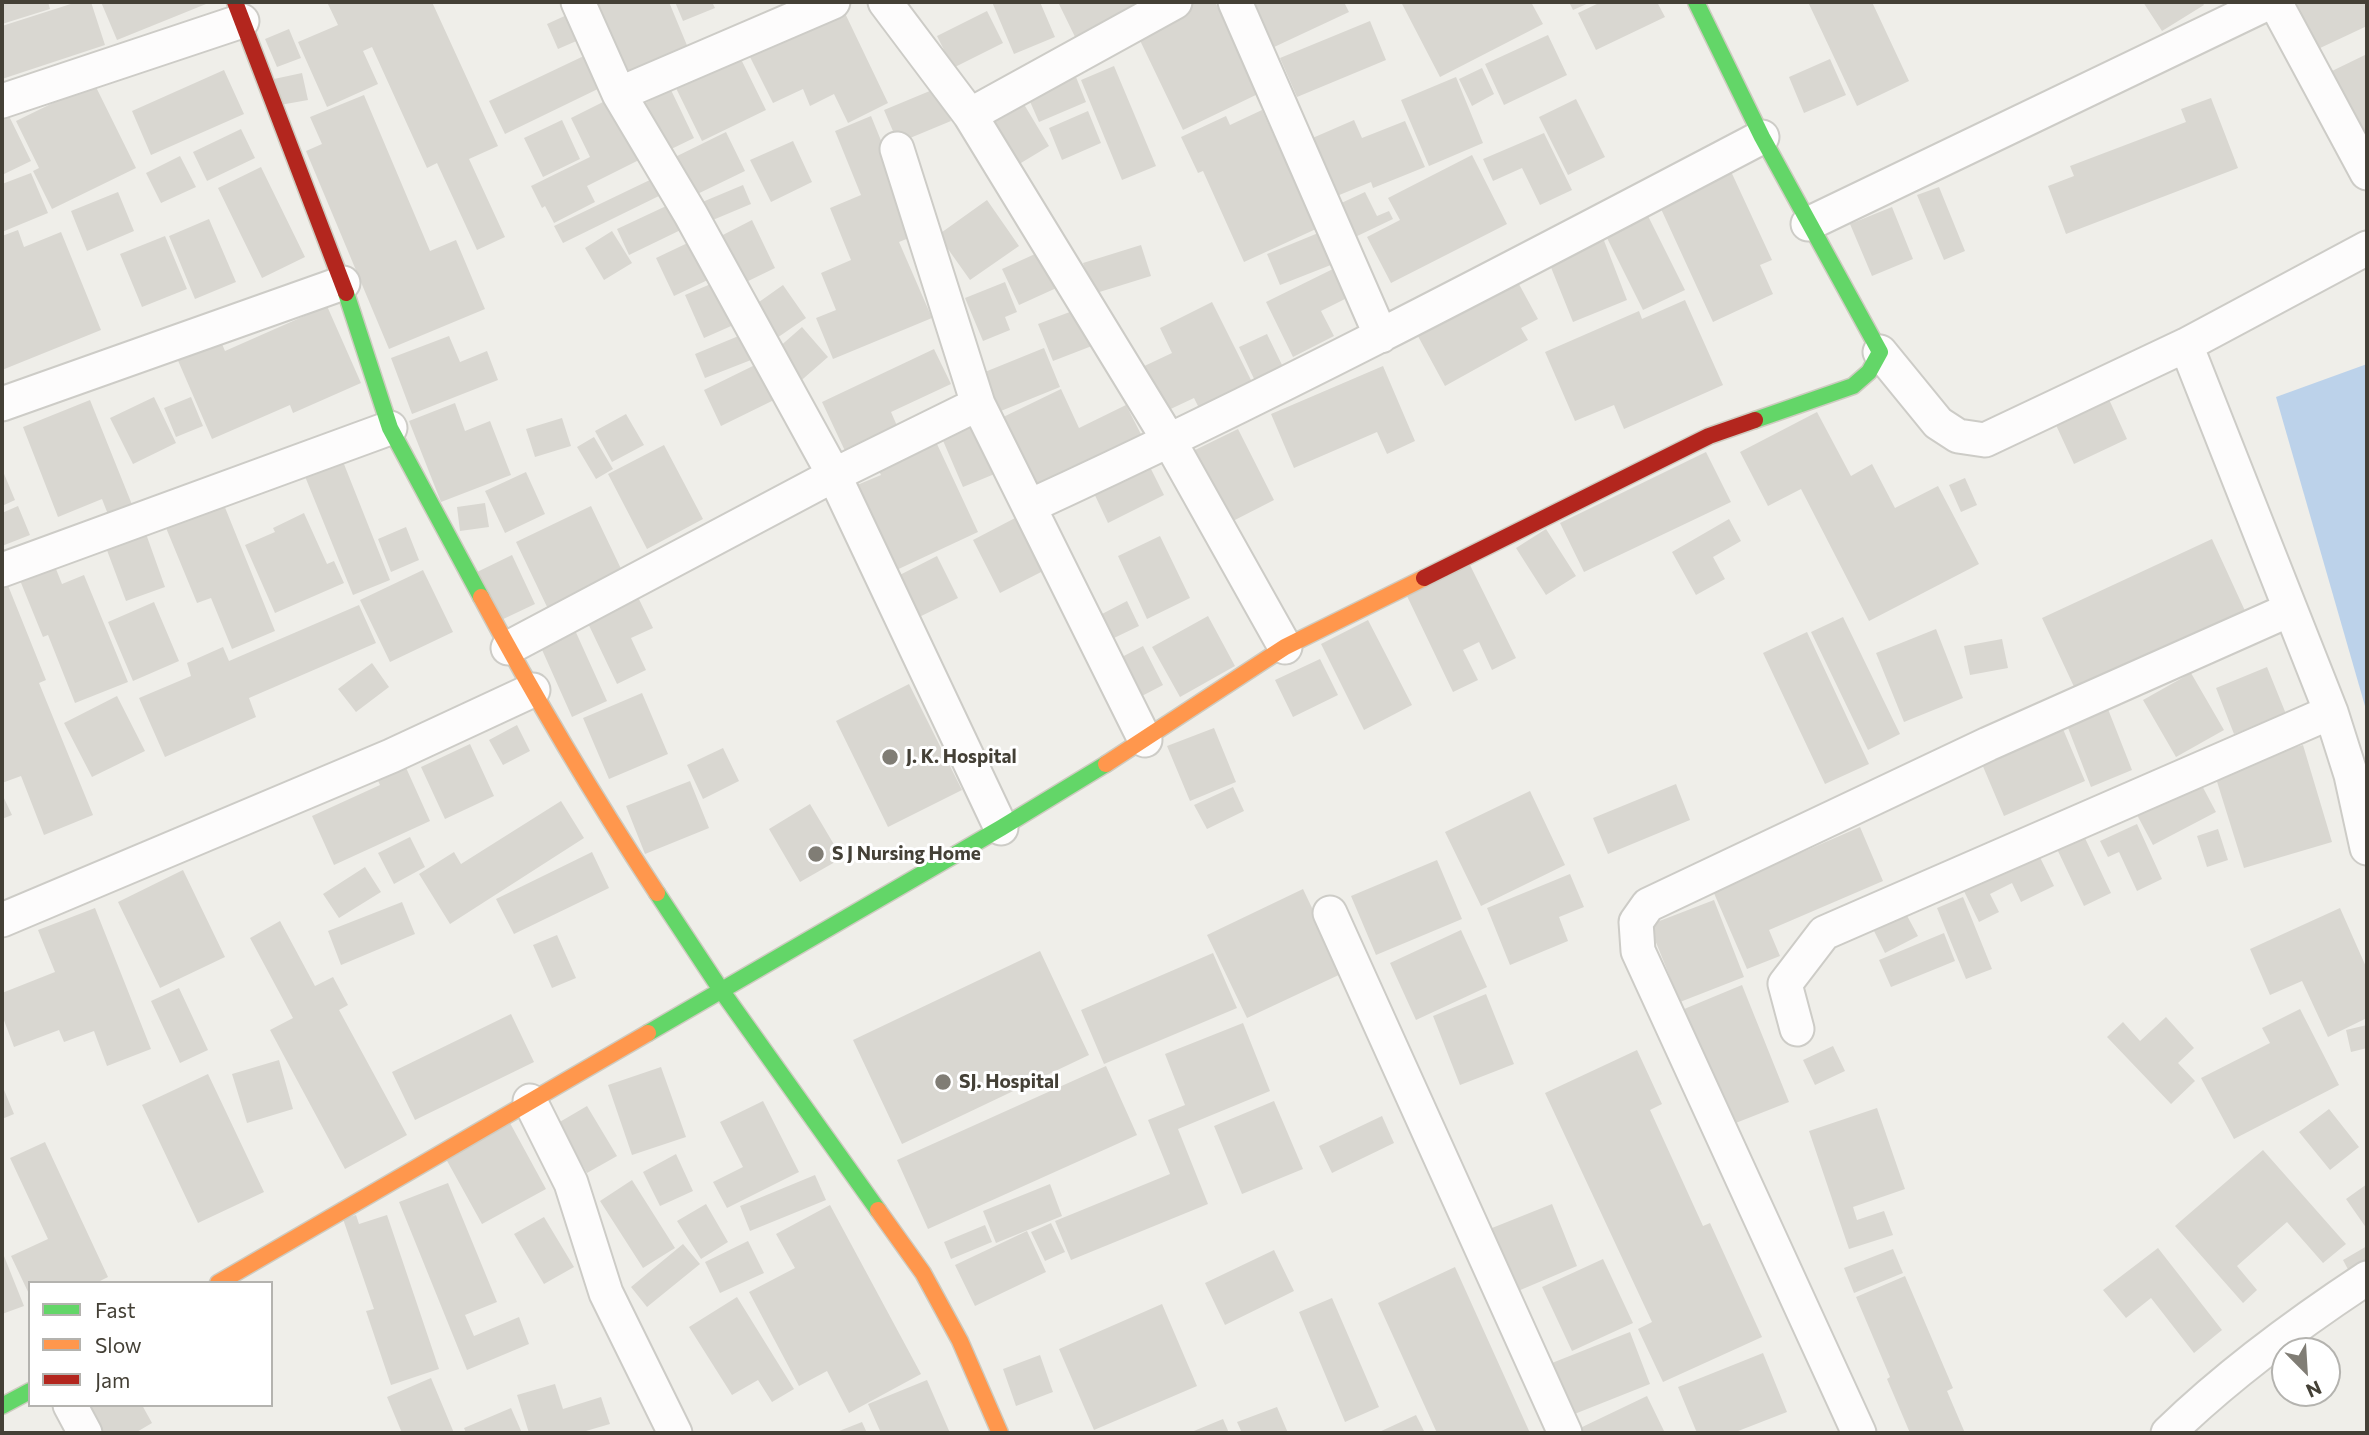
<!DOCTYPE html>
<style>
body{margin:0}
#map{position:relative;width:2369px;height:1435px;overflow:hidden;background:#efeee9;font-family:Commissioner,sans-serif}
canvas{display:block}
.frame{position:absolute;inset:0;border:4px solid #444036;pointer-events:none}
.legend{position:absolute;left:28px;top:1281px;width:245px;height:126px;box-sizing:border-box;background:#fff;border:2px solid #b4b3af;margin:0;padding:9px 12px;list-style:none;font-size:21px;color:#444036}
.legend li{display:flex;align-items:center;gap:14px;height:35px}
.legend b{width:35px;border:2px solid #b4b3af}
.north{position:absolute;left:2271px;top:1337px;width:70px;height:70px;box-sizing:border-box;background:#fff;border:2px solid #b4b3af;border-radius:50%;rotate:156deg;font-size:19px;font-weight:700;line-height:28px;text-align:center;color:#444036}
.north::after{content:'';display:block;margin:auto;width:24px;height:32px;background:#807d75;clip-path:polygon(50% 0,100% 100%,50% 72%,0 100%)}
</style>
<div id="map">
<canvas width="2369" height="1435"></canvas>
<div class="frame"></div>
<ul class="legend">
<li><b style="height:9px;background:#63d668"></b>Fast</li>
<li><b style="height:9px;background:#ff974d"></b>Slow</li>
<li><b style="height:9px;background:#b3261e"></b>Jam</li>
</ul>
<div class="north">N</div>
</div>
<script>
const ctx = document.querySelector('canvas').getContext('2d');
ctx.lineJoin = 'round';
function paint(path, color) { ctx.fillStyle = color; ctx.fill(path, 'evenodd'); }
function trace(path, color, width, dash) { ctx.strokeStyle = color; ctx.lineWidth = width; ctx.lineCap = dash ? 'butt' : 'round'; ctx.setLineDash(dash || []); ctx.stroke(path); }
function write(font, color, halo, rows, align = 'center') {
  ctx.font = font + ' Commissioner,sans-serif'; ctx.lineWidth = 6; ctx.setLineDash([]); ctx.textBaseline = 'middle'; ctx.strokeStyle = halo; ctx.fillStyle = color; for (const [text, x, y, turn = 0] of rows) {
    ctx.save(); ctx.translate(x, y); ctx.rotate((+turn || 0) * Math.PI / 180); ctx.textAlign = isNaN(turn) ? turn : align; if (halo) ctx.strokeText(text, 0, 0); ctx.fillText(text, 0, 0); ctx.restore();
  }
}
paint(new Path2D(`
 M2367,364V713L2276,397Z`), '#bcd2ea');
paint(new Path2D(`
 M2,2H48L50,9L2,24Z
 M77,2H91L105,45L2,79V26Z
 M101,2H211L117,40Z
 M327,2H432L498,146L469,159L505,237L477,250L437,163L427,168L372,47L363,51L378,84L327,107L298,42L338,25Z
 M588,2H669L691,55L630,80L602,13L594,16Z
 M675,2H712L715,8L683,21Z
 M992,2H1040L1055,37L1014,54Z
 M1058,2H1139L1143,10L1078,43Z
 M1188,2H1215L1260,93L1183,130L1134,28Z
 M1250,2H1344L1349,12L1272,48Z
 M1401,2H1531L1543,24L1440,77Z
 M1569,2H1591L1573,10Z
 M1601,2H1657L1665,17L1596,50L1578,13Z
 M1808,2H1872L1909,81L1857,106Z
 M2143,2H2202L2204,5L2162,31Z
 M2296,2H2367V26L2318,49Z
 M842,7L888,103L848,123L834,94L810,106L803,89L773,103L748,53Z
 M987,11L1003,43L953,68L937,36Z
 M569,14L581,39L558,49L547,24Z
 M1370,21L1386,60L1297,97L1280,58Z
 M289,29L301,58L277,67L265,39Z
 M1548,35L1567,75L1504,105L1485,64Z
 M737,51L766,110L702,141L673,82Z
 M588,54L604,86L505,134L489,101Z
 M2367,54V129L2360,132L2332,71Z
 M1830,59L1846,95L1804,113L1789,77Z
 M1114,66L1156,166L1122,180L1081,80Z
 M1482,68L1494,94L1472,106L1459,79Z
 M224,70L244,114L151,155L132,111Z
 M302,73L308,100L280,105L274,79Z
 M1076,77L1086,102L1039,122L1028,97Z
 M1456,77L1483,143L1429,166L1401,100Z
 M94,83L136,168L52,209L33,171L39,168L16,121Z
 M937,88L951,121L898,143L884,110Z
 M671,90L694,138L663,153L639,106Z
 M364,95L430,251L456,240L485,309L389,349L306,151L322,144L310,117Z
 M1019,96L1049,146L1016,166L986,115Z
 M611,98L641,159L587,186L595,202L554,223L545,206L542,208L531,186L590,157L571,118Z
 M2211,98L2238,168L2066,234L2048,186L2074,176L2070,166L2186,122L2181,109Z
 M1576,99L1605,157L1568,175L1539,117Z
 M1262,110L1316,229L1244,262L1203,171L1198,173L1181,137L1226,116L1230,125Z
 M1088,111L1101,143L1062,160L1049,128Z
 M9,116L31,161L2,175V119Z
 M871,116L919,234L899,242L932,318L833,359L816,318L836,310L821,273L851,260L830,208L861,195L835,131Z
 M562,120L580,159L543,177L524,138Z
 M1354,120L1362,138L1405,121L1425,167L1373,188L1371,182L1332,198L1308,140Z
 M241,129L255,158L207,181L193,152Z
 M726,132L745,171L687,199L669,160Z
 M1544,133L1572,190L1540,205L1522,168L1493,181L1483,159Z
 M793,141L812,182L771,202L750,160Z
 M1472,155L1507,224L1391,283L1367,237L1400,220L1388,198Z
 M180,156L196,187L161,203L146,173Z
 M1728,165L1772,260L1760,265L1773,294L1713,322L1656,198Z
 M261,167L305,257L262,278L218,188Z
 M31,173L48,213L2,232V184Z
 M654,178L663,194L563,243L554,226Z
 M743,185L751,204L708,222L700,203Z
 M1939,187L1965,251L1944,260L1917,195Z
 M118,192L134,231L87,251L71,211Z
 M1365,192L1377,216L1389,211L1393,219L1351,239L1335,206Z
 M679,200L691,225L629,255L617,229Z
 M987,200L1019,246L970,280L938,235Z
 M1892,207L1913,259L1872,276L1850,224Z
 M1646,212L1685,290L1643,310L1604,232Z
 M209,219L236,282L195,299L169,236Z
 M752,220L775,268L740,285L717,238Z
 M1328,229L1341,261L1280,285L1267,254Z
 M18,230L24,247L61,232L101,330L2,370V236Z
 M612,231L632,263L604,280L585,248Z
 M165,236L187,289L142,307L120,254Z
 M1603,238L1627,300L1573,322L1548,260Z
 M696,239L714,277L674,296L656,258Z
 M1141,245L1151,276L1093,294L1083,263Z
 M1046,249L1063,285L1019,305L1002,269Z
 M1339,266L1353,295L1321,311L1334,336L1293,357L1266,302Z
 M1514,275L1538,319L1521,328L1528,340L1445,386L1413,327Z
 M720,280L738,323L704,338L685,295Z
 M1005,282L1017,312L1005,317L1010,330L983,341L965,298Z
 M783,285L806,318L774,340L752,307Z
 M1685,300L1723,385L1624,429L1614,405L1575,421L1545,352L1639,311L1642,319Z
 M1212,302L1252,382L1199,408L1194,398L1160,414L1138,369L1172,353L1160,328Z
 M327,306L361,383L293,413L290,405L212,439L176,356L219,337L225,351Z
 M1083,307L1097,344L1053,361L1038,324Z
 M802,327L828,357L796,385L769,356Z
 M1267,334L1284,369L1256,383L1239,347Z
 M741,335L751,360L705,378L695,354Z
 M449,336L460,362L487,351L498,380L412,414L391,358Z
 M1044,348L1060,387L991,415L975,376Z
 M934,349L951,384L891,412L898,428L846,453L822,402Z
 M759,363L776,399L721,426L704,390Z
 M1383,366L1415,441L1387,454L1377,432L1294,468L1271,414Z
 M2102,384L2127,439L2074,464L2049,410Z
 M1061,389L1079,428L1126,405L1144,440L1032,495L995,421Z
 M154,397L176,443L133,464L110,418Z
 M191,397L203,426L176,437L164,408Z
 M90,400L133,507L109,517L102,499L58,517L23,427Z
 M455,403L465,431L490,421L511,475L441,502L409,421Z
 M1817,412L1851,476L1872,464L1895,508L1938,486L1979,564L1869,621L1801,489L1768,506L1740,452Z
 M626,414L644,445L612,462L595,431Z
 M562,418L571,446L535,457L526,429Z
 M975,421L997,473L963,487L941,436Z
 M1238,429L1274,500L1231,522L1195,450Z
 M594,437L613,469L596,479L577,447Z
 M937,444L978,532L890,573L850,488L881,475L879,471Z
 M664,445L703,519L647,549L608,474Z
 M1706,452L1731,502L1584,572L1560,523Z
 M340,454L390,580L353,595L302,469Z
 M1147,461L1164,495L1108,523L1092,489Z
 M2,469L15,500L2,506Z
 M526,472L545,514L505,533L485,491Z
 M1965,478L1977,505L1961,512L1949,485Z
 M222,500L275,631L232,649L211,598L197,603L164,523Z
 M485,503L489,527L460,531L457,507Z
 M18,506L30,535L2,546V513Z
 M591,506L624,575L549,611L516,542Z
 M304,513L327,564L334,561L344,583L275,613L245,545L275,532L273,528Z
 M1017,517L1045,570L1000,593L973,540Z
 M1729,519L1741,541L1713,557L1725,579L1696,595L1672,552Z
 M406,527L419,560L391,572L378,539Z
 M1546,529L1576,576L1546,595L1516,548Z
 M145,531L165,587L126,601L105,545Z
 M1160,536L1190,598L1147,619L1118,556Z
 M2212,539L2246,613L2076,691L2042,618Z
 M512,555L535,604L497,622L475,573Z
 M937,556L958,598L911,621L890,580Z
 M52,559L62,584L84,575L128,682L75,703L48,635L43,637L17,573Z
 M1469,563L1516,658L1492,670L1479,642L1463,650L1478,680L1453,692L1406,594Z
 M423,570L453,632L390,662L360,600Z
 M5,578L46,680L39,683L93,815L44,835L21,776L2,783V579Z
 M635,591L653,628L631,638L646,670L617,684L584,615Z
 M1127,601L1139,626L1114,638L1102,614Z
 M154,602L179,661L133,681L108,622Z
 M359,605L376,643L249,698L256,717L165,757L139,698L191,676L187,663L223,647L229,661Z
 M1208,616L1235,666L1180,697L1152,647Z
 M1843,617L1900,734L1868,750L1811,632Z
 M1368,620L1412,705L1364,730L1321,644Z
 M574,628L607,701L572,717L539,643Z
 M1936,629L1963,698L1904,722L1876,653Z
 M1807,632L1869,764L1825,784L1763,653Z
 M2002,639L2008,668L1970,675L1964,646Z
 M1143,646L1163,685L1140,697L1120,658Z
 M1320,659L1338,695L1293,717L1275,680Z
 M372,663L389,687L356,712L338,689Z
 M2267,667L2286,714L2234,734L2216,688Z
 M2191,673L2224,730L2176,757L2143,700Z
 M909,684L962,790L888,827L836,721Z
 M642,693L668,754L609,779L583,718Z
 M117,696L145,751L92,777L64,723Z
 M2104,699L2132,770L2091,787L2063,715Z
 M2060,722L2085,781L2004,816L1979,757Z
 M517,725L530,751L503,765L489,740Z
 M1214,728L1236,782L1190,801L1167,746Z
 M470,744L494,796L445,819L421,767Z
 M2303,745L2332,842L2244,868L2214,772Z
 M723,748L739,781L703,799L687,765Z
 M403,761L430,821L334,865L312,816L380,785L375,774Z
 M2199,780L2216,812L2153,845L2136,813Z
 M690,781L709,828L645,854L626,806Z
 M1676,784L1690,820L1608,854L1593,818Z
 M1233,787L1244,811L1207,829L1194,805Z
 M1530,791L1565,865L1481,906L1445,832Z
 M2,794L12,815L2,819Z
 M561,801L584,838L450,924L419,874L454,852L461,864Z
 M810,804L842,858L800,882L769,829Z
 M2137,824L2162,879L2137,891L2119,852L2108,857L2100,841Z
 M1860,827L1883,881L1769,930L1780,956L1747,969L1713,891Z
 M2218,829L2228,860L2207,867L2197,836Z
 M2084,836L2111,893L2084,906L2057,849Z
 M410,837L425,867L394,884L378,853Z
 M2034,845L2054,886L2021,902L2012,883L1990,894L1999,912L1979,922L1959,881Z
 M592,852L609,888L514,934L496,899Z
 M1437,860L1462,919L1376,955L1351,896Z
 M365,867L381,892L339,918L323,894Z
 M183,870L225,957L160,988L118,902Z
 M1570,874L1584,907L1559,917L1568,941L1510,965L1487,908Z
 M1303,889L1343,973L1247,1018L1207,935Z
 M1963,897L1992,969L1966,979L1937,908Z
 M1714,900L1744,977L1680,1002L1649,925Z
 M402,902L415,934L341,965L328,931Z
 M95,908L151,1049L107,1066L94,1031L64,1042L59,1030L14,1047L2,1015V993L55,972L38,930Z
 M2340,908L2367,969V1018L2328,1037L2302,981L2270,995L2250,949Z
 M1904,910L1918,936L1885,953L1872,927Z
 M280,921L315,986L333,977L348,1005L339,1010L407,1135L345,1169L270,1030L293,1018L250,938Z
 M1461,930L1487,987L1416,1020L1390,963Z
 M1944,933L1955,961L1891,987L1879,960Z
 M557,935L576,978L552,988L533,945Z
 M1040,951L1089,1055L902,1144L853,1040Z
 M1213,953L1237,1008L1104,1064L1081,1010Z
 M1742,985L1789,1102L1723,1128L1677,1012Z
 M179,988L208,1050L180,1063L151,1001Z
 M1486,994L1514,1064L1460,1085L1433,1016Z
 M2300,1009L2339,1085L2234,1139L2201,1078L2270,1043L2262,1028Z
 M511,1014L534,1062L415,1120L392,1072Z
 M2166,1017L2194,1048L2178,1063L2195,1081L2171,1104L2107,1037L2123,1022L2140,1041Z
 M1243,1023L1270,1091L1178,1129L1208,1204L1071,1260L1055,1221L1170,1174L1148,1120L1185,1105L1165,1054Z
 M2367,1025V1048L2351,1052L2346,1030Z
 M1833,1046L1845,1071L1815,1085L1803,1060Z
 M1637,1050L1662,1104L1650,1110L1703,1226L1710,1223L1762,1337L1663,1382L1638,1329L1652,1322L1545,1093Z
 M279,1060L293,1109L247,1123L232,1074Z
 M1106,1066L1137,1135L928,1229L897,1160Z
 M661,1067L686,1137L632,1155L608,1085Z
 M208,1074L264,1192L198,1223L142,1105Z
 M2,1085L14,1114L2,1119Z
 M763,1101L799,1172L727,1208L713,1182L743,1167L720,1122Z
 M1274,1101L1303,1169L1242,1194L1214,1126Z
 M587,1106L617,1156L587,1173L558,1123Z
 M1877,1108L1905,1189L1853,1207L1857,1220L1884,1211L1893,1235L1849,1249L1809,1131Z
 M2329,1109L2359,1147L2330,1170L2299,1132Z
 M1382,1116L1394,1143L1332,1173L1319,1146Z
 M510,1123L546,1189L482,1224L446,1159Z
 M45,1142L108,1277L96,1283H30V1296L11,1256L48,1239L10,1158Z
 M2263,1150L2346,1244L2323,1263L2287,1222L2237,1266L2257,1290L2243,1303L2175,1226Z
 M676,1154L693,1191L660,1206L643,1172Z
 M815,1175L826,1200L750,1231L740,1206Z
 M632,1180L675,1248L643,1268L600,1201Z
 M448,1183L497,1302L465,1315L474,1336L519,1317L529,1344L467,1370L399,1202Z
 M1050,1184L1062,1216L996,1243L983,1211Z
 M2367,1184V1229L2346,1199Z
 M706,1204L728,1242L701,1259L677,1221Z
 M1552,1204L1577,1266L1518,1291L1492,1228Z
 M830,1205L921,1374L849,1413L827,1371L799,1386L749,1292L795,1268L776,1234Z
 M356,1215L359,1224L387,1215L439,1369L391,1385L366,1311L374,1309L343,1219Z
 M544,1217L574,1267L544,1284L514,1234Z
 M1051,1223L1065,1252L1045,1261L1031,1232Z
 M985,1225L992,1242L951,1259L944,1242Z
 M1027,1231L1046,1272L975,1306L955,1265Z
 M748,1241L764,1273L720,1293L705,1262Z
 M683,1244L700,1264L647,1307L631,1287Z
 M2367,1246V1269L2352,1277L2343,1260Z
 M2158,1248L2222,1330L2194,1353L2151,1298L2126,1318L2103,1290Z
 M1893,1249L1903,1273L1854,1293L1844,1268Z
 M1274,1250L1294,1291L1225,1325L1205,1283Z
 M2,1251L24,1306L2,1314Z
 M1603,1259L1633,1323L1572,1351L1542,1287Z
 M1455,1267L1530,1433H1437L1378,1303Z
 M1905,1276L1953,1388L1947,1391L1965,1433H1910L1887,1379L1890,1377L1856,1297Z
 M737,1297L794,1389L772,1402L758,1380L732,1395L689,1327Z
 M1332,1298L1379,1407L1345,1422L1299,1312Z
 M1162,1304L1197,1386L1094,1430L1059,1349Z
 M1630,1332L1650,1384L1572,1415L1552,1363Z
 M1763,1353L1787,1412L1733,1433H1697L1678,1387Z
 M1040,1355L1053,1392L1016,1406L1003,1369Z
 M431,1378L454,1433H402L387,1397Z
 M927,1380L950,1433H881L868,1404Z
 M555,1384L563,1409L601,1397L610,1424L579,1433H529L517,1395Z
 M1647,1396L1665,1433H1580L1578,1429Z
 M80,1405H142L152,1423L135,1433H97Z
 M1277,1407L1288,1433H1242L1237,1422Z
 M511,1408L522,1433H466L464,1428Z
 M1416,1415L1425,1433H1377Z
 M1223,1419L1229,1433H1189Z
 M862,1422L867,1433H834Z`), '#d9d7d1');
const street = new Path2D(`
 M578,2L619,94L691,215L834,475L1001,828
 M885,2L970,115L1170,442L1285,647
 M1235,2L1381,336
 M2275,2L2367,173
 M619,94L833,2
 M2,101L242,21
 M970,115L1175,2
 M897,149L978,404L1145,740
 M1808,224L2270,2
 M2186,345L2331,712L2351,775L2367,848
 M1880,352L1938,423L1958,436L1985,440L2186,345L2367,248
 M2,404L343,283
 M1030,506C1278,392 1520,264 1762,137
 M2,570L390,428
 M508,648L834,475L978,404
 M1330,913L1565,1433
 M2,920L391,756L533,690
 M1797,1029L1785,984L1824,933L2331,712
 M530,1101L571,1183L606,1293L675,1433
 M70,1405L85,1433
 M1859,1433L1638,951L1636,922L1648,905L1988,744L2289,610
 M2168,1433C2228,1375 2297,1324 2367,1278`);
const fast = new Path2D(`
 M1696,2L1762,137L1880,352L1869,372L1853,386L1755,420
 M346,293L390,428L481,597
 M657,893L721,990L878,1210
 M648,1033L1001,828L1106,764
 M2,1406L30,1391`);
const slow = new Path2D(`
 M481,597C535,698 594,797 657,893
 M1106,764L1285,647L1424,578
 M878,1210L923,1273L960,1341L1000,1433
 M218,1283L648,1033`);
const jam = new Path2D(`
 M235,2L346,293
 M1424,578L1709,436L1755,420`);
trace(street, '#cdccc7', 37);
trace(fast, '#cecbc0', 19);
trace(slow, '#cecbc0', 19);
trace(jam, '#cecbc0', 19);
trace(street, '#fdfcfc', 33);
trace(fast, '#63d668', 16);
trace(slow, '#ff974d', 16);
trace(jam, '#b3261e', 16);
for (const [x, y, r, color] of [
 [890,757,9,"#807d75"],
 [816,854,9,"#807d75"],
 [943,1082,9,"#807d75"]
]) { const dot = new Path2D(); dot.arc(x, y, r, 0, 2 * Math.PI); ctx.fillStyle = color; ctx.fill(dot); trace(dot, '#fff', 2.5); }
write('bold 19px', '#444036', '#fff', [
 ["J. K. Hospital",906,757],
 ["S J Nursing Home",832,854],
 ["SJ. Hospital",959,1082]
], 'left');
</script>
